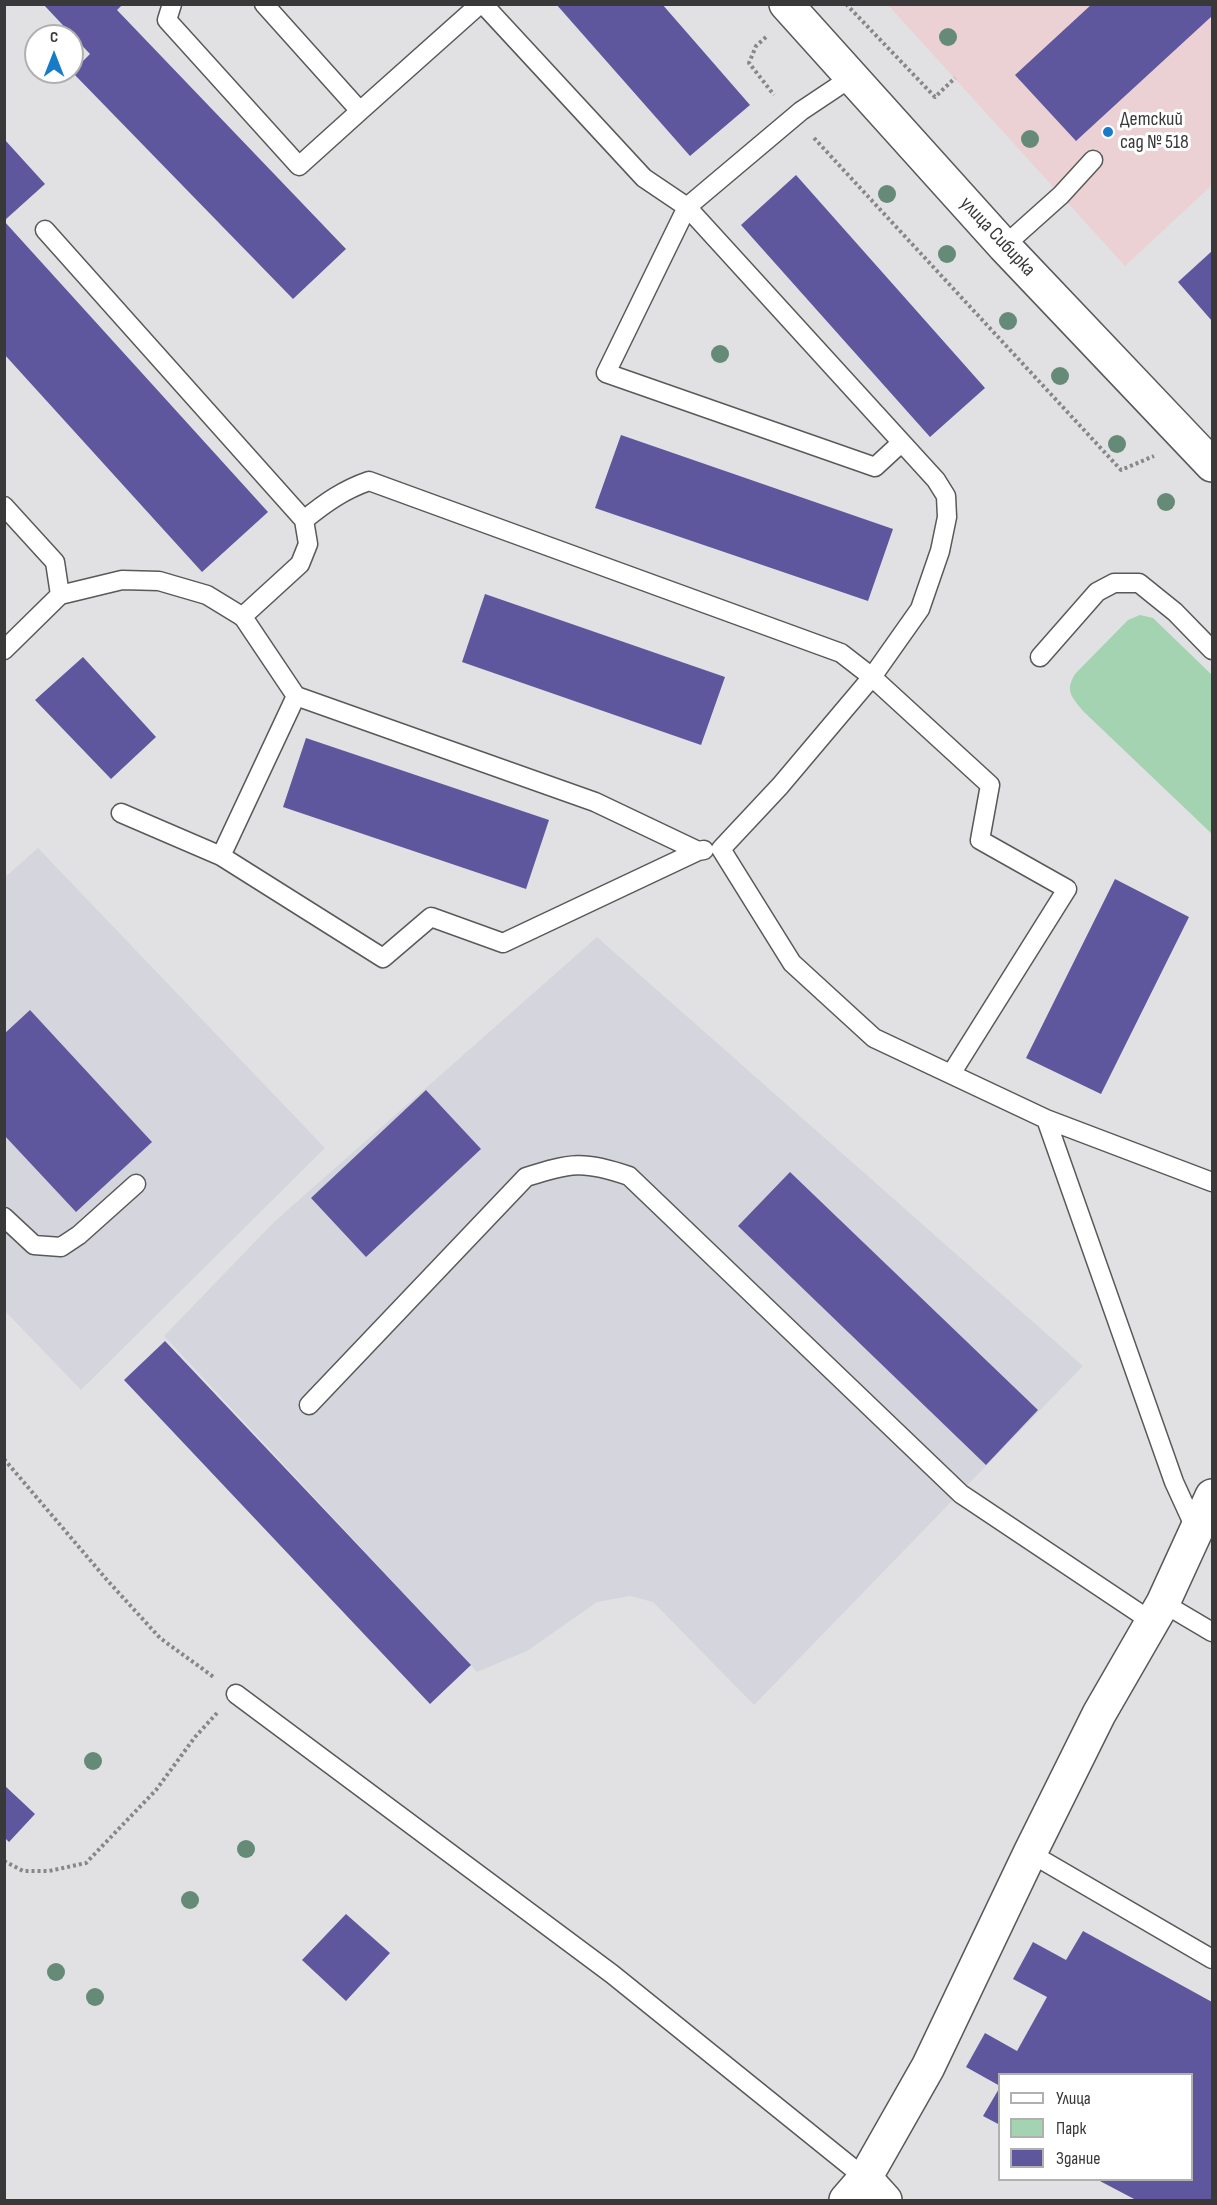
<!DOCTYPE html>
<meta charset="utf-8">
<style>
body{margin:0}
#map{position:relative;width:1217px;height:2205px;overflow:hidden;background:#e1e1e3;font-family:"Sofia Sans Condensed",sans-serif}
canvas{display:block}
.frame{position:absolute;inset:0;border:6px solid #393939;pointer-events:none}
.legend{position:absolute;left:998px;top:2073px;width:195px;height:108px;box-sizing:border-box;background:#fff;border:2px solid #b0b0b0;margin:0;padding:8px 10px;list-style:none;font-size:18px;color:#393939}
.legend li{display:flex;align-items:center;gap:12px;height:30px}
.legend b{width:30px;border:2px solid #b0b0b0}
.north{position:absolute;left:24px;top:24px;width:60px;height:60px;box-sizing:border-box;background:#fff;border:2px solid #b0b0b0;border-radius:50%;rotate:0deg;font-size:16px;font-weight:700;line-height:24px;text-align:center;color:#393939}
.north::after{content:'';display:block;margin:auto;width:21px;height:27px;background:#187bc7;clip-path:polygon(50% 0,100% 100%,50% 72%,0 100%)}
</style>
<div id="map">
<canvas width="1217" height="2205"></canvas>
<div class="frame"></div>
<ul class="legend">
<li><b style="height:8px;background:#fff"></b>Улица</li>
<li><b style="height:16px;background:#a3d3b0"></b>Парк</li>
<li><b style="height:16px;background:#5e579e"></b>Здание</li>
</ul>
<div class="north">С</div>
</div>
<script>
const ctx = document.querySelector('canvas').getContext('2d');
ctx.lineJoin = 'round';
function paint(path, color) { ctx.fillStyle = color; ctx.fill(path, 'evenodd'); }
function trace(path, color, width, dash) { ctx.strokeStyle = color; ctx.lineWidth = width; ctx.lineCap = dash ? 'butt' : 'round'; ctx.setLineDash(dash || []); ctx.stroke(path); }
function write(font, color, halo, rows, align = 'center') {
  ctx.font = font + ' "Sofia Sans Condensed",sans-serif'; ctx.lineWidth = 6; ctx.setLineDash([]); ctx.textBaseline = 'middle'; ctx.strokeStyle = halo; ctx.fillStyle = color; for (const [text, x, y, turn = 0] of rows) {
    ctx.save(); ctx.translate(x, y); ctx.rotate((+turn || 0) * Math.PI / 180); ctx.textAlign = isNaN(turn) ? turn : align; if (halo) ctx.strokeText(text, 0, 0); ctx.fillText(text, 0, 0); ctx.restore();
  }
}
paint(new Path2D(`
 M38,848L325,1148L81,1390L5,1311L4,878Z
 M597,937L1083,1366L754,1705L653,1602L630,1596L597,1602L527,1651L477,1672L164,1336L275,1221Z`), '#d5d5de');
paint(new Path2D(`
 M888,5H1212V185L1125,266Z`), '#ebd0d4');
paint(new Path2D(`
 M1140,615L1153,618L1212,675V834L1083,711C1071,696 1065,691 1075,674L1128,620Z`), '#a3d3b0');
paint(new Path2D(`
 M43,4H123L117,10L346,249L293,299L72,72L90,54Z
 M556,4H662L750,105L690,156Z
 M1092,4H1212V16L1076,141L1015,75Z
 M5,140L45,184L5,220Z
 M796,175L985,388L930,437L741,225Z
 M4,221L268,512L202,572L4,354Z
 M1212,251V321L1178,282Z
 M621,435L893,529L868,601L595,508Z
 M485,594L725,677L701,745L462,662Z
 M83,657L156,737L111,779L35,700Z
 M306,738L549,820L526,889L283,807Z
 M1115,879L1189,917L1101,1094L1026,1058Z
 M30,1010L152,1142L76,1212L4,1135V1034Z
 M426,1090L481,1149L366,1257L311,1198Z
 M790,1172L1038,1410L986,1465L738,1226Z
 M165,1341L471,1665L430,1704L124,1380Z
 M4,1785L35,1814L9,1842L4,1837Z
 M346,1914L390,1953L346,2001L302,1960Z
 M1083,1931L1212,2002V2200H1136L1098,2180H1192V2074H1000V2086L966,2067L985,2033L1017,2051L1047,1997L1013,1979L1033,1942L1066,1960Z
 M1000,2087V2125L983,2116Z`), '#5e579e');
const service = new Path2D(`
 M172,4L167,20L299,166L360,111
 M264,4L360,111L480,4
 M483,4L644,178L687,207L936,480L946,496L947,517L940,551L920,609L872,677L780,786L721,849L792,963L874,1038L1046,1119L1212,1182
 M852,77L801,111L687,207L606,373L875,467L901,443
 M45,230L304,520L308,544L300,564L242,617
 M1004,246L1061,195L1093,160
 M4,506L55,562L60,595L4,650
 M304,520C325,503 343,490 369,481L841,653L872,677L990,785L980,840L1067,889L951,1074
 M60,595L122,580L159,581L207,595L243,617L296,696L595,802L698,851
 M1040,657L1097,592L1114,583H1139L1175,612L1212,650
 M121,813L221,856L383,958L431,917L503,943L698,851L704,850
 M221,856L296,696
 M1046,1119L1174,1482L1196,1530
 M4,1217L34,1245L61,1247L79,1235L136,1184
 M309,1405L526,1177C571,1163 583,1160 629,1176L961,1494L1151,1621
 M1163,1603L1212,1632
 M236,1694L612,1974L865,2178
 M1030,1853L1212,1959`);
const minor = new Path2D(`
 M865,2178L885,2200
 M846,2200L865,2178L928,2067L1030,1853L1099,1714L1163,1603L1212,1496`);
const tertiary = new Path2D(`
 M786,4L1004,246L1212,465`);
trace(service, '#59595a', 21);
trace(minor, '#59595a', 36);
trace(tertiary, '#59595a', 36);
trace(new Path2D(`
 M846,4L935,97L955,78
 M766,37L756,46L749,63L774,95
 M814,138L1121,470L1154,456
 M4,1459L107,1580L160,1638L215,1678
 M4,1861L23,1871H49L86,1863L156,1790L195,1737L217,1713`), '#878787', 4, [3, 3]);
trace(service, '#fff', 18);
trace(minor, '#fff', 33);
trace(tertiary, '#fff', 33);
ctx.fillStyle = '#668a78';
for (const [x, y] of [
 [948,37],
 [1030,139],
 [887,194],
 [947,254],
 [1008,321],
 [720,354],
 [1060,376],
 [1117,444],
 [1166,502],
 [93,1761],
 [246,1849],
 [190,1900],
 [56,1972],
 [95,1997]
]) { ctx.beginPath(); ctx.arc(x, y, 9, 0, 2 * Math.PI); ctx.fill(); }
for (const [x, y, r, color] of [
 [1108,132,6,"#187bc7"]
]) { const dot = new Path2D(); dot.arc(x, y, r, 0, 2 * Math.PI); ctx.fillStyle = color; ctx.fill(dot); trace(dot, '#fff', 2); }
write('20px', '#393939', '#fff', [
 ["Детский",1120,120],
 ["сад № 518",1120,143]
], 'left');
write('20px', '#393939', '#fff', [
 ["улица Сибирка",997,237,47]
]);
</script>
